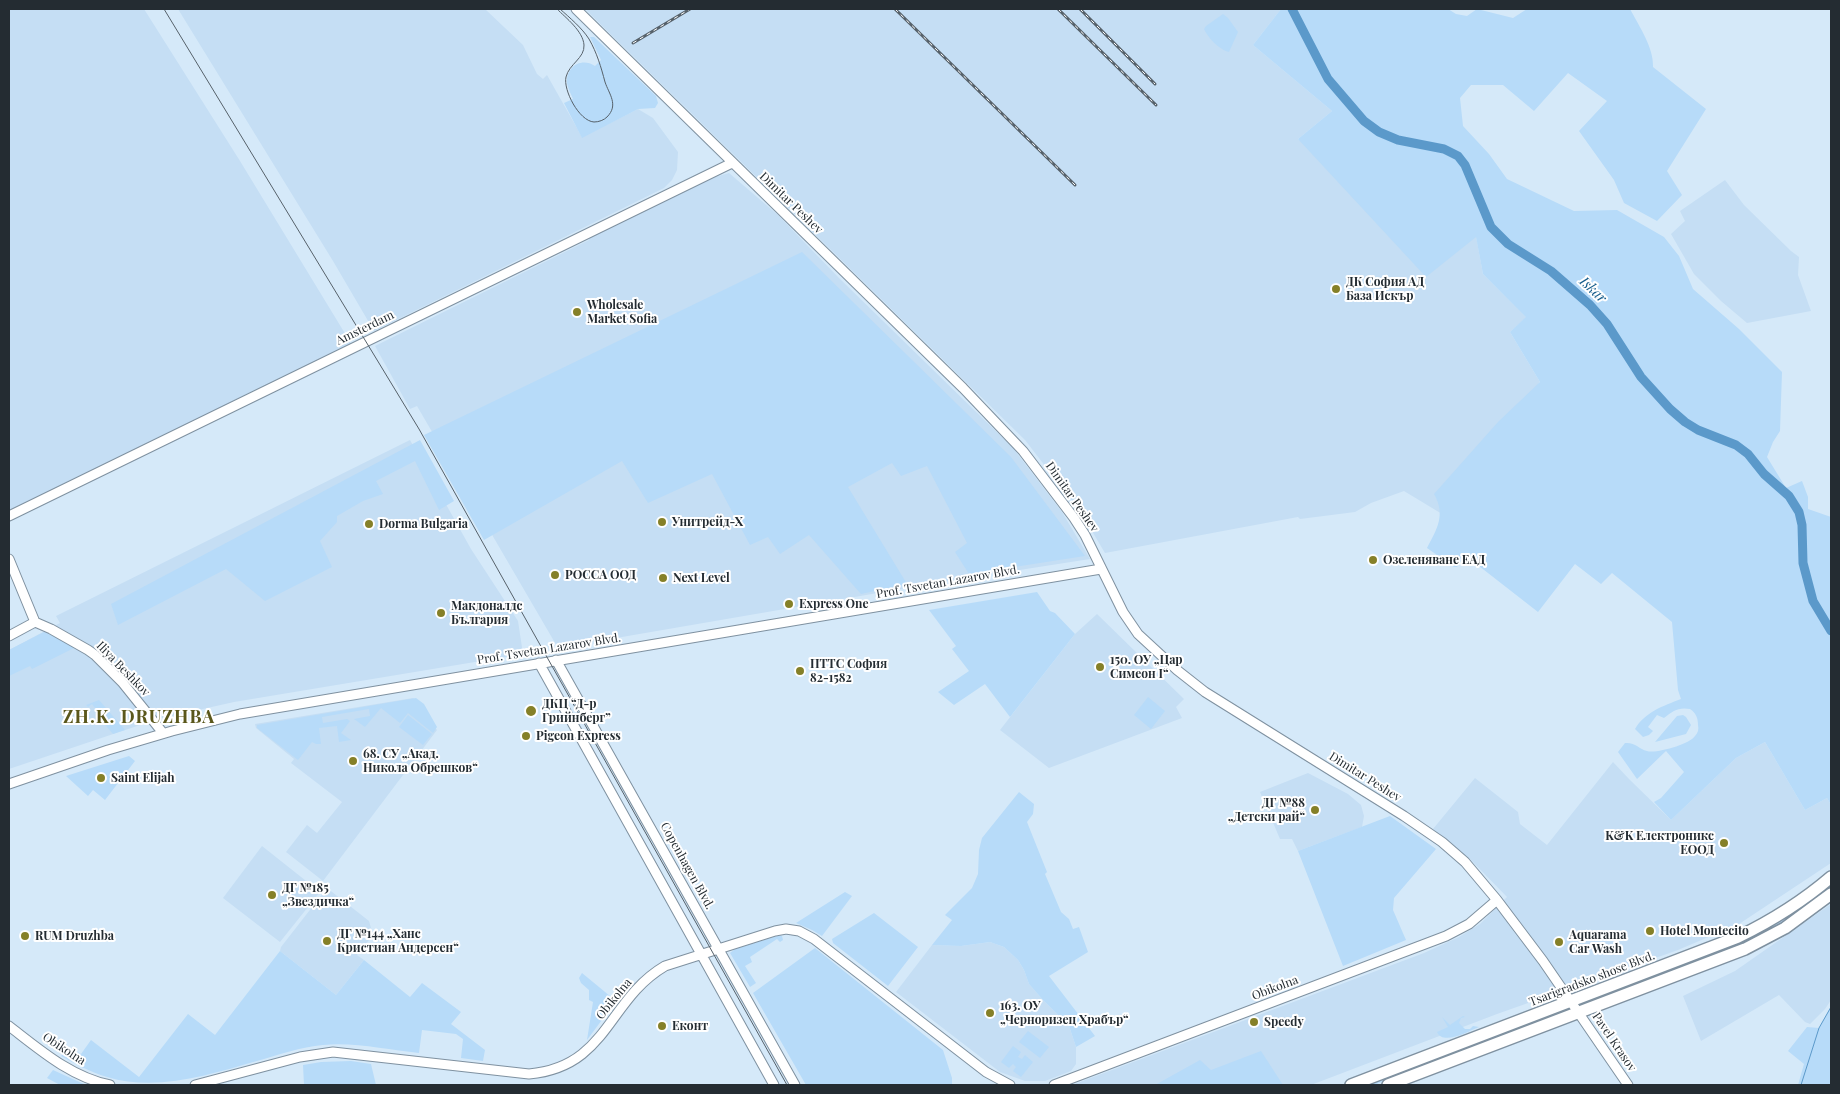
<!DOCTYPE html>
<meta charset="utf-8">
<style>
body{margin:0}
#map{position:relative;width:1840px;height:1094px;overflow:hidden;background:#d5e9f9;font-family:"Playfair Display",serif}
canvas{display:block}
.frame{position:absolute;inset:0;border:10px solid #242c32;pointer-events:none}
</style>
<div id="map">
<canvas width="1840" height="1094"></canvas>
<div class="frame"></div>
</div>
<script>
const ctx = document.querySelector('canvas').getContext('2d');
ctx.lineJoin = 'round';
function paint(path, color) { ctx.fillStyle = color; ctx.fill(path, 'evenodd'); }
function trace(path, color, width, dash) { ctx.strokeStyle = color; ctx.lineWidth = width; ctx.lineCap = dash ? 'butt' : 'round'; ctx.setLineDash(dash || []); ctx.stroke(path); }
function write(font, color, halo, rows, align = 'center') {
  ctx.font = font + ' "Playfair Display",serif'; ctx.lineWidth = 4; ctx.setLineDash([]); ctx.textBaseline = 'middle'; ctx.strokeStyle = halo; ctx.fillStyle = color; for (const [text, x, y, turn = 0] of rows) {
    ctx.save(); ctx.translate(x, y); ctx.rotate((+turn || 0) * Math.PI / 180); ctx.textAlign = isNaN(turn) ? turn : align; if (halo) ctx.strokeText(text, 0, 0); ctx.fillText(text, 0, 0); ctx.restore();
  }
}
paint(new Path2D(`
 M9,9H144L240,161L352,345L245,395L118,461L9,514Z
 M178,9H485L523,45L537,74L543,79L547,75L582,137L638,109L653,118L678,152L677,170L672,180L664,188L374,331L333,261Z
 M585,9H1281L1253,45L1332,111L1298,139L1476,236L1483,274L1527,317L1510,332L1540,382L1447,517L1404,491L1371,503L1355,512L1300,519L1298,517L1105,553L1080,511L1025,440Z
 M729,173L778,215L839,278L1013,448L1062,512L1090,559L930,584L558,648L417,406L410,409L375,346L589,240V238L715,177Z
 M1725,180L1744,205L1791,251L1799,257L1798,275L1811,311L1747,323L1721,301L1694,274L1671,234L1685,221L1680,211Z
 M410,440L471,549L518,621L523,654L234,702L158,719L9,769V650L60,623L56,616Z
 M1097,614L1184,699L1176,707L1182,718L1049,768L1000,730L1075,634Z
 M413,698L421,703L428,720L437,730L323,881L286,852L307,825L317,833L342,802L291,763L294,759L256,728L255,724Z
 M1765,742L1805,810L1827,798L1831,805V863L1739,924L1678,950L1497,1014L1311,1085H1072L1424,953L1459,937L1480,924L1507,897L1470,859L1433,829L1475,778L1518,812L1520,824L1547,845L1613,762L1629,779L1671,820L1736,758Z
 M1308,773L1348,794L1361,805L1364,816L1362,827L1298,851L1292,839H1280L1260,792Z
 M262,846L320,892L280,942L223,898Z
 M327,888L369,921L373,935L357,955L364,960L336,995L280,951L281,947Z
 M1831,904V1000L1825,1009L1810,1024L1805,1022L1779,995L1701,1041L1683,996L1735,971Z
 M990,942L1004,947L1018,960L1024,970L1029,984L1043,1000L1069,1026L1076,1047V1064L1071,1071L1045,1081H1025L1000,1072L896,992L932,945L961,946Z`), '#c5def4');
paint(new Path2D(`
 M1281,9H1448L1456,14L1467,16L1477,9L1513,18L1527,9H1630C1639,26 1654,48 1653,67L1706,109L1667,171L1682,195L1657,221L1624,203L1614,180L1579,131L1607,101L1568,73L1534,111L1503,85H1471L1460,98L1463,126L1489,154L1507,179L1574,211L1617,210L1664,237L1679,256L1693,289L1739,329L1782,372L1780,431L1773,442L1767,457L1786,488L1802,481L1808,497V509L1831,517V805L1827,798L1805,810L1765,742L1736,758L1671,820L1654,802L1661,798L1684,772L1666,751L1637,779L1618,752L1625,743C1635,742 1639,749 1647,751C1656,754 1690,744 1695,736C1698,733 1699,729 1698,725C1698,718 1696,713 1690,709C1678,707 1673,711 1664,718L1657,715L1648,727L1653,731L1649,735L1643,737L1635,729C1645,712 1663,706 1681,699L1678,690L1672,622L1612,573L1601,584L1575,564L1538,612L1470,559H1463L1457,567H1454L1427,548C1437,529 1446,515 1434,494L1498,422L1540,382L1510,332L1526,317L1483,274L1476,237L1426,277L1298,139L1332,111L1253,45Z
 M1223,14L1228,18L1238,32L1229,52C1220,50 1208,38 1204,29L1206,26Z
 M590,37H594L656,96L658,103L655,108L638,109L582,138L564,103L573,99C571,94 568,89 567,83C566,67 581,57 595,66L601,60Z
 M802,252L1011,457L1085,556L969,574L955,552L967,543L927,466L901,476L892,463L848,487L907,584L861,594L809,535L780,554L768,537L750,545L712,474L648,503L622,461L484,540L424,435Z
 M420,440L454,501L439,510L415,461L376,481L383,494L363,501L337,516V522L320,541L332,567L265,601L226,569L118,625L111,604Z
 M1037,592L1050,611L1055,613L1075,634L1010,717L985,684L954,705L938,692L969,671L952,649L956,646L929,610Z
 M44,632L76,647L32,669L30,666L9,676V650Z
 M1148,697L1165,711L1151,729L1134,715Z
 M416,698L424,704L437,727L433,733L408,713L400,723L381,708L365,727L354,719L370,716L369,709L322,717L323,723L347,719L350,721L341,733L351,740L339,742L337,726L319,728L321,744H316L312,742L298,760L257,728V725Z
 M99,700L125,730L113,734L100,719L95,718L98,715L94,710L95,708L92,704L88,707L86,705Z
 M408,715L432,734L423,745L399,727Z
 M1683,715L1686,717L1691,725L1686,734L1655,742L1677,716Z
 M129,756L135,761L105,800L93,790L88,796L66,776Z
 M1019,792L1034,804L1033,814L1027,822L1047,872L1045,874L1061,912L1069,919L1073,929L1079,927L1088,952L1049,976L1095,1036L1076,1047L1069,1026L1043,1000L1029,984L1024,970L1018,960L1004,947L990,942L961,946L932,945L952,920L945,915L972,888L978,874L979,850L982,838Z
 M1390,816L1436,849L1394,898L1393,910L1406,940L1343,966L1298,851Z
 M1831,882V887C1775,936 1710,957 1641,983C1626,989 1599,1003 1585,1004L1658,973Z
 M845,892L852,896L822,936L812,930L796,923Z
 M874,913L918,947L888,986L833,943L832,939Z
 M777,936H782L783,940L780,942L777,939L750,957L752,962L745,966L756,983L750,987L730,953L735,949Z
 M815,948L943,1050L952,1078V1085H806L753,993Z
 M280,951L336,995L364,960L410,997L422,983L461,1012L451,1024L485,1050L483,1061L461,1058L463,1039L456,1034L422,1030L419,1053C388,1050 355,1042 323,1045C301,1047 278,1055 257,1061C208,1075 157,1092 107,1077C90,1072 76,1064 61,1056L69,1047L81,1054L91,1040L139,1077L188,1014L215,1035Z
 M582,973L616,1001L587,1040L593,1002L589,1000V990L581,983L579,978Z
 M1830,1008H1831V1085H1798L1804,1064L1788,1051L1807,1027L1819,1028Z
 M1560,1010L1561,1013L1374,1085H1362Z
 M1463,1016L1465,1017L1461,1018L1459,1023L1465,1029H1470L1473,1026L1479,1027C1469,1031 1443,1046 1437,1032L1448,1027L1442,1017L1450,1025Z
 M1028,1031L1049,1047L1040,1058L1019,1042Z
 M1013,1046L1021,1052L1018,1057L1022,1059L1025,1055L1033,1062L1021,1077L1013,1071L1016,1067L1013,1064L1009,1068L1001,1062Z
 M1261,1051L1283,1085H1155L1200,1060L1211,1070Z
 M351,1061L371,1064L376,1085H304L303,1065L321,1062Z
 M53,1070L86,1085H60L47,1078Z`), '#b7dbf9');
trace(new Path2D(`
 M1801,1085L1819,1028L1831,1007`), '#5b99ca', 1);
trace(new Path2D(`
 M1292,9L1328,79L1364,121L1379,132L1398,140L1444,149L1458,156L1465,165L1491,227L1508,244L1551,271L1590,305L1607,324L1641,377L1670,409L1685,422L1698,430L1736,445L1748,454L1764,474L1789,496L1799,512L1802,525L1803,563L1813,601L1831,631`), '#5b99ca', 9);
const secondary = new Path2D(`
 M576,9L963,388L1023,451L1074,518L1085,535L1123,612L1138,634L1177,670L1205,692L1404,816L1442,842L1465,862L1497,900L1543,961L1628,1085
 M9,516L732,163
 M9,559L35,622L51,629L88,650L95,655L122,682L163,733
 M9,636L35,622
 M556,660L795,1085
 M539,663L774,1085
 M9,784L108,750L172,731L240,714L1101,569
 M9,1026C40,1050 71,1077 110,1085
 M195,1085L300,1057L333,1052L529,1074C608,1067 607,1000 665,966L775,931L786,929L799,931L814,939L986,1072L1010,1085
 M1054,1085L1446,936L1469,924L1497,900`);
const highway = new Path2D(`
 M1351,1085L1738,937C1771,921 1803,901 1831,877
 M1388,1085L1745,949L1785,928L1831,894`);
trace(secondary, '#7f91a0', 11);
trace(highway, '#7f91a0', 14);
trace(secondary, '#fff', 9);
trace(highway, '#fff', 11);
trace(new Path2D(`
 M164,9L419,429L787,1085
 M557,9C566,18 583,31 584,45C585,58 569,64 566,77C563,90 579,121 594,122C599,122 604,120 607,117C619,105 609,94 605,82C601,67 597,53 589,39C582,28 570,18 560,9`), '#56616a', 1);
const rail = new Path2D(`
 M895,9L1075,185
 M1058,9L1156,105
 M1080,9L1155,84
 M633,43L690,9`);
trace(rail, '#56616a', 3);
trace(rail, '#fff', 1, [4]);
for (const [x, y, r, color] of [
 [1336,289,5,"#858028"],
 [577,312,5,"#858028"],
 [662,522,5,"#858028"],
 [369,524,5,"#858028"],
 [1373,560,5,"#858028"],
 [555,575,5,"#858028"],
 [663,578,5,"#858028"],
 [789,604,5,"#858028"],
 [441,613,5,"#858028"],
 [1100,667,5,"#858028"],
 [800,671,5,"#858028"],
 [531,711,6,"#858028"],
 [526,736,5,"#858028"],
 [353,761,5,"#858028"],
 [101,778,5,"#858028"],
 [1315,810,5,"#858028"],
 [1724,843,5,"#858028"],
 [272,895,5,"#858028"],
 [1650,931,5,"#858028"],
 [25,936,5,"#858028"],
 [327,941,5,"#858028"],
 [1559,942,5,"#858028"],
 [990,1013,5,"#858028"],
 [1254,1022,5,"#858028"],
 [662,1026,5,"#858028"]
]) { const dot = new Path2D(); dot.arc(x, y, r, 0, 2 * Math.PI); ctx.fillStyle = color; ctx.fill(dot); trace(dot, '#fff', 2); }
write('12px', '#242c32', '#fff', [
 ["Dimitar Peshev",791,203,44],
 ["Amsterdam",365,328,-26],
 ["Dimitar Peshev",1072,497,55],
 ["Prof. Tsvetan Lazarov Blvd.",948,582,-10],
 ["Prof. Tsvetan Lazarov Blvd.",549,649,-9],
 ["Iliya Beshkov",123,669,46],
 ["Dimitar Peshev",1365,777,32],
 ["Copenhagen Blvd.",687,866,61],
 ["Tsarigradsko shose Blvd.",1592,979,-21],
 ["Obikolna",1275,988,-21],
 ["Obikolna",614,999,-51],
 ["Pavel Krasov",1614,1042,56],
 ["Obikolna",64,1049,33]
]);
write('bold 12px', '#242c32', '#fff', [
 ["ДК София АД",1346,282],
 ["База Искър",1346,296],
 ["Wholesale",587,305],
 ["Market Sofia",587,319],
 ["Унитрейд-Х",672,522],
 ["Dorma Bulgaria",379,524],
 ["Озеленяване ЕАД",1383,560],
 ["РОССА ООД",565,575],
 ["Next Level",673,578],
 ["Express One",799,604],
 ["Макдоналдс",451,606],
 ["България",451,620],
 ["150. ОУ „Цар",1110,660],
 ["Симеон I“",1110,674],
 ["ПТТС София",810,664],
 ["82-1582",810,678],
 ["ДКЦ “Д-р",542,704],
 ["Грийнберг”",542,718],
 ["Pigeon Express",536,736],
 ["68. СУ „Акад.",363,754],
 ["Никола Обрешков“",363,768],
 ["Saint Elijah",111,778],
 ["ДГ №88",1305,803,"right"],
 ["„Детски рай“",1305,817,"right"],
 ["K&K Електроникс",1714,836,"right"],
 ["ЕООД",1714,850,"right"],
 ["ДГ №185",282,888],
 ["„Звездичка“",282,902],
 ["Hotel Montecito",1660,931],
 ["ДГ №144 „Ханс",337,934],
 ["Кристиан Андерсен“",337,948],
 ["Aquarama",1569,935],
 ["Car Wash",1569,949],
 ["RUM Druzhba",35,936],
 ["163. ОУ",1000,1006],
 ["„Черноризец Храбър“",1000,1020],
 ["Speedy",1264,1022],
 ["Еконт",672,1026]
], 'left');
write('italic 14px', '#145c8b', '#fff', [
 ["Iskar",1593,290,43]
]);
ctx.letterSpacing = '1px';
write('bold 18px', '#5a571b', '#fff', [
 ["ZH.K. DRUZHBA",139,717]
]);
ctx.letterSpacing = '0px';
</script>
